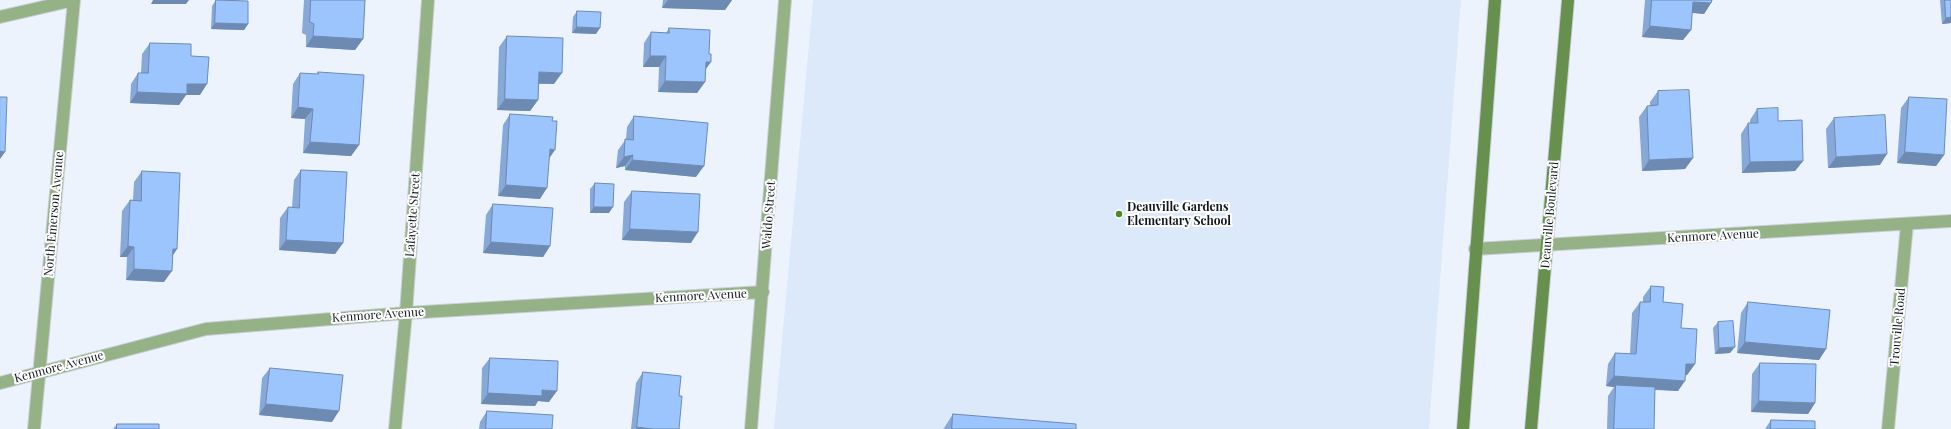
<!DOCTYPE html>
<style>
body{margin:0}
canvas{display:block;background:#ecf3fd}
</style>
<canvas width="1951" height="429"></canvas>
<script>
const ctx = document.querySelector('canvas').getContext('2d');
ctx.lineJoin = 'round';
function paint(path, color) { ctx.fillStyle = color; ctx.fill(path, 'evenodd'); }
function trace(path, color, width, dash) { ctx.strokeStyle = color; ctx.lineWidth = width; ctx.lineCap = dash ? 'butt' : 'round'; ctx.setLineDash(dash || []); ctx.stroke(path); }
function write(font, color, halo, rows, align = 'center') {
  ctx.font = font + ' "Playfair Display",serif'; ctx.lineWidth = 4; ctx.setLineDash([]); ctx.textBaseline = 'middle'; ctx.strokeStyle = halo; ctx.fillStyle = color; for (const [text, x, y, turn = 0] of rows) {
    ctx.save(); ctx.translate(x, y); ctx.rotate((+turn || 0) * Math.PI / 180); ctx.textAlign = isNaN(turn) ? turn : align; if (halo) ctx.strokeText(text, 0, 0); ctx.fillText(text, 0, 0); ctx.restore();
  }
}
paint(new Path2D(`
 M813,0H1461L1429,429H774Z`), '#dbe9fb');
const street = new Path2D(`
 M0,17L74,0
 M1475,249L1951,221
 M0,383L206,329L406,313L763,292
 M34,429L74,0
 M395,429L406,313L428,0
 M751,429L785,0
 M1888,429L1907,224`);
const secondary = new Path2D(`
 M1463,429L1495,0
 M1531,429L1568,0`);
trace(street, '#c9d0d9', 14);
trace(secondary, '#c9d0d9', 14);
trace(street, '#95b186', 12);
trace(secondary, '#67904f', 12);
paint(new Path2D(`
 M216,0L248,24L244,30L211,29L212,6Z
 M304,0H365L363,39L355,50L306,47V35L302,33Z
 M663,0H732L725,10L662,8Z
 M1645,0H1712L1711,3L1704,14L1692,13L1691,30L1683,40L1642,37Z
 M1940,0H1951V23L1942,24Z
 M577,11L596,34L572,33L573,17Z
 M669,28L706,70L705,82L697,93L658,92L659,67H643L644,43L651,32L666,33Z
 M507,36L554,84H539L538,100L530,111L497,110L499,47Z
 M150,43L191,56L200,95H186L179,105L130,103L131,84L138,73H141L142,54Z
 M318,72L359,145L351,156L303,153L305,119L291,118L293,84L300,73L317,74Z
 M1658,91L1693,158L1685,169L1642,171L1639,117L1647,106H1650V102Z
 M1909,97L1944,155L1936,166L1897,163L1901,108Z
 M1757,109L1778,121L1803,161L1795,171L1742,173L1741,134L1748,123H1750V120Z
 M510,114L552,121L549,158L540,199L498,196L503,125Z
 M634,116L696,177L625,170V166L616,168L618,150L626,139L627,127Z
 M1834,118L1880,165L1828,168L1826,129Z
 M301,170L343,243L335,254L279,250L280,218L288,207H292L294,180Z
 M142,171L172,256L164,282L126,280L127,257H120L122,211L130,200H133L134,182Z
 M595,183L609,213H590V189Z
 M632,191L691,243L622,240L624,202Z
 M493,204L550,246L543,257L483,253L486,215Z
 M1651,286L1681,328L1695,364L1687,375H1686L1678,391L1655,390L1654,429H1607L1608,396L1614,387L1606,386L1608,364L1615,353L1630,354L1632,313L1640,302H1643V297Z
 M1748,302L1826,349L1819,360L1737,353L1741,313Z
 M1718,322L1730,353L1715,354L1713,328Z
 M490,358L549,402L538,401L535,406L481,404L482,368Z
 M1760,363L1815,403L1808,414L1751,412L1752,374Z
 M270,368L332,422L259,415L262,378Z
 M643,372L679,396V429H631L636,383Z
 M487,411L552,429H479L480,422Z
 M953,414L1076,429H943L944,428Z
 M1771,420L1815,429H1765Z
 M117,424L159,429H113Z`), '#86a9da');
paint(new Path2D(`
 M153,0H189L186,4H151Z
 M668,0H732L725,10L662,8Z
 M1693,2L1711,3L1704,14L1686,12Z
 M1951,17V23L1942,24L1946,18Z
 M215,23L248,24L244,30L211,29Z
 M1650,26L1691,30L1683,40L1642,37Z
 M577,27L600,28L596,34L572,33Z
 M313,36L363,39L355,50L306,47Z
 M650,56H666L659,67H643Z
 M706,62H711L703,73Z
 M539,72L562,73L554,84L531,83Z
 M665,81L705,82L697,93L658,92Z
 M187,84H207L200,95H186L179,105L130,103L137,92Z
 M505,99L538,100L530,111L497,110Z
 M298,107L313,109L305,119L291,118Z
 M310,142L359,145L351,156L303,153Z
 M550,149L555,150L548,160Z
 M0,151L5,152L0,159Z
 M1905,152L1944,155L1936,166L1897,163Z
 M1887,154L1880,165L1828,168L1836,157Z
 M633,155L625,166L616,168L624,157Z
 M1693,158L1685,169L1642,171L1649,160Z
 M632,160L704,166L696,177L625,170Z
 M1803,161L1795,171L1742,173L1750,162Z
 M506,185L547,188L540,199L498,196Z
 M594,207H613L609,213H590Z
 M630,229L698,232L691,243L622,240Z
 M286,240L343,243L335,254L279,250Z
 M491,242L550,246L543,257L483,253Z
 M128,246L134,247L127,257H120Z
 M173,249H177L170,260Z
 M134,269L172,271L164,282L126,280Z
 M1745,342L1826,349L1819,360L1737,353Z
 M1735,347L1730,353L1715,354L1719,348Z
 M1686,364H1695L1687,375L1679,374Z
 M1614,376L1685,381L1678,391L1616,387V385L1614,387L1606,386Z
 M542,390L557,391L549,402L538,401L535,406L481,404L488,393Z
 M1759,401L1815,403L1808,414L1751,412Z
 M266,404L339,411L332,422L259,415Z
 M637,427L653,429H636Z`), '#6d8ab2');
const building = new Path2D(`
 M216,0L248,1V24L215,23Z
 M311,0H365L363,39L313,36L314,24L310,22Z
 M1652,0H1712L1711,3L1693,2L1691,30L1650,26Z
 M1945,0H1951V17L1946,18Z
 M577,11L601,12L600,28L577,27Z
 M669,28L710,30L709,54H711V62H706L705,82L665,81L666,56H650L651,32L669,33Z
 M507,36L563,38L562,73L539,72L538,100L505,99Z
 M150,43L191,44V56L209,57L207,84H187V94L137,92L138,73H148Z
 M318,72L364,75L359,145L310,142L313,109L298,107L300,73L318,74Z
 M1689,90L1693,158L1649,160L1647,106L1658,105V91Z
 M0,97H7L5,152L0,151Z
 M1909,97L1947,99L1944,155L1905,152Z
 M1778,108V121L1802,120L1803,161L1750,162L1748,123H1758L1757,109Z
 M510,114L553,117L552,121H557L555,150L550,149L547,188L506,185Z
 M1885,115L1887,154L1836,157L1834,118Z
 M634,116L708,123L704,166L632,160L633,155L624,157L625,139L633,140Z
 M301,170L347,172L343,243L286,240L288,207L299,208Z
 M142,171L180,173L177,249H173L172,271L134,269V247L128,246L130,200L141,201Z
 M595,183L614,184L613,207H594Z
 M632,191L700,194L698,232L630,229Z
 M493,204L553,208L550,246L491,242Z
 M1651,286L1664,287L1663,302L1683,304L1681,328L1697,329L1695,364H1686L1685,381L1614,376L1615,353L1636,354L1640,302H1650Z
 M1748,302L1830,310L1826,349L1745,342Z
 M1733,321L1735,347L1719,348L1718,322Z
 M490,358L558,361L557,391L542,390V396L488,393Z
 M1760,363L1816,364L1815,403L1759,401Z
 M270,368L343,375L339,411L266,404Z
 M643,372L681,376L679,396H682L679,429H653L637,427Z
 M1616,385L1655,387L1654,429H1614Z
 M487,411L553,415L552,429H486Z
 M953,414L1076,424V429H952Z
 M1771,420L1815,421V429H1771Z
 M117,424H159V429H117Z`);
paint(building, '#9cc5fe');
trace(building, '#6d8ab2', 1);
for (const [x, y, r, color] of [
 [1119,214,4,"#4f8825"]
]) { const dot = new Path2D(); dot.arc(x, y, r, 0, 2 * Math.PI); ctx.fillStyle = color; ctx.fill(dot); trace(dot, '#fff', 1.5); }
write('bold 12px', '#11171f', '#fff', [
 ["Deauville Gardens",1127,207],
 ["Elementary School",1127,221]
], 'left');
write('12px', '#11171f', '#fff', [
 ["North Emerson Avenue",54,214,-85],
 ["Lafayette Street",413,215,-86],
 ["Waldo Street",769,215,-86],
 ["Deauville Boulevard",1550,215,-85],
 ["Kenmore Avenue",1713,236,-3],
 ["Kenmore Avenue",701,296,-3],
 ["Kenmore Avenue",378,315,-4],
 ["Trouville Road",1898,327,-85],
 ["Kenmore Avenue",59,367,-15]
]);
</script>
